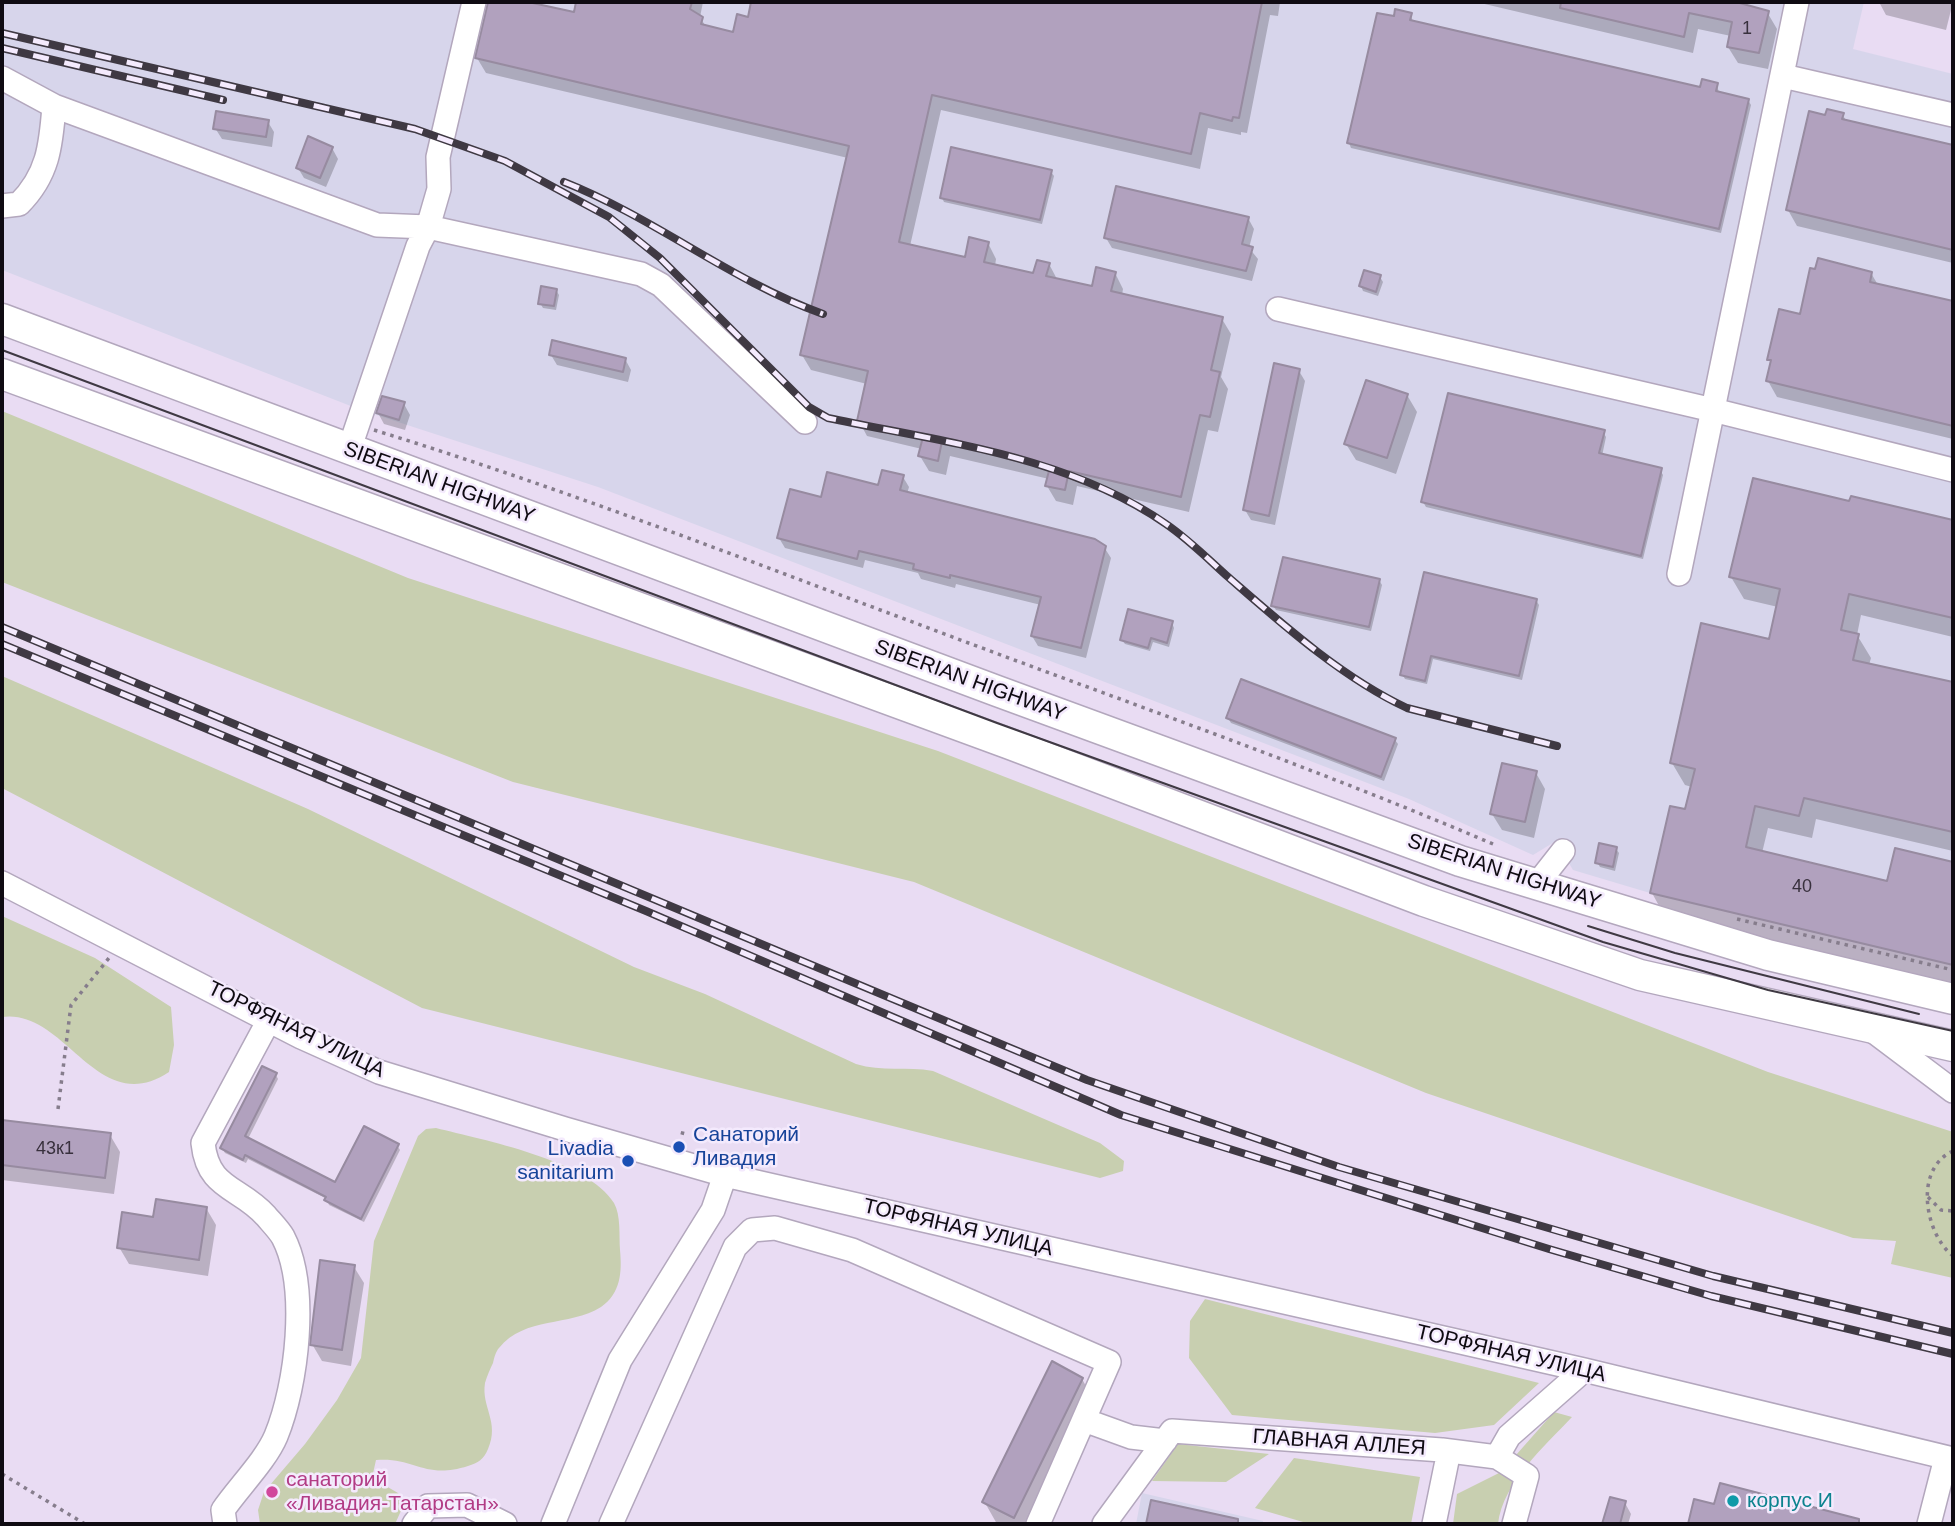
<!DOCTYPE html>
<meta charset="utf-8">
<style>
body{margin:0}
#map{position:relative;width:1955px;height:1526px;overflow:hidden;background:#e9dcf3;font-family:Arial,sans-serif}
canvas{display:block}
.frame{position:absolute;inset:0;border:4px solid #0f0b12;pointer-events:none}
</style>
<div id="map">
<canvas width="1955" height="1526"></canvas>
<div class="frame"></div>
</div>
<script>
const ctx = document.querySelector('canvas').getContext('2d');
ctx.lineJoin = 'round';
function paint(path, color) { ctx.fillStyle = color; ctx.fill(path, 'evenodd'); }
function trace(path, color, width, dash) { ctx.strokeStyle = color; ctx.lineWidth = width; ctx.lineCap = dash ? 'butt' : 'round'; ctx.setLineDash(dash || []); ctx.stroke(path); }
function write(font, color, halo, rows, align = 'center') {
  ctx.font = font + ' Arial,sans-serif'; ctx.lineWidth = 5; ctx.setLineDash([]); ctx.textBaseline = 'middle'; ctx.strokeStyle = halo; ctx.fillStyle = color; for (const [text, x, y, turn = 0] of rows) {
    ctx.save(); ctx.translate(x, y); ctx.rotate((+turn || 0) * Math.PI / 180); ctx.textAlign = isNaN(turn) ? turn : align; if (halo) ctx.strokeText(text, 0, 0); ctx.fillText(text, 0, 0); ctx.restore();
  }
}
paint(new Path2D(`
 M2,2H1864L1853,49L1953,74V965L1650,893L1573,870L1556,841L1533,855L1409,799L598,487L361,410L2,270Z
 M1142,1493L1263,1521V1524H1136Z`), '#d7d5eb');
paint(new Path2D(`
 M2,411L408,578L938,751L1768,1072L1953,1132V1278L1891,1264L1896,1241L1853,1238L1426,1093L914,882L513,782L2,582Z
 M2,676L308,809L634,967L705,994L856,1064C882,1072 907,1066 933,1071L1100,1143L1124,1161L1123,1171L1100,1178L422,1008L2,788Z
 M2,916L95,958L171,1007L174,1045L169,1072C97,1120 66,1008 2,1017Z
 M436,1128C483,1140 588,1160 614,1203C621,1215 619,1236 620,1250C622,1272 621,1293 601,1307C569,1327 525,1316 499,1348C496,1351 494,1358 493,1363C490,1369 487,1376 485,1383C481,1407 500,1422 488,1449C484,1459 478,1463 468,1466C424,1480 416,1457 376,1460L372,1478L398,1493L405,1502L395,1524H260L258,1510L264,1492L305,1444L337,1400L361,1358L374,1241L418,1136L426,1129Z
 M1205,1299L1539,1383L1494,1425L1435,1433L1232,1415L1189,1358L1190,1321Z
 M1554,1412L1572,1417C1545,1446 1503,1482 1498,1524H1453L1457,1494L1501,1472Z
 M1178,1444L1269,1454L1226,1482L1152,1481Z
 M1294,1458L1420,1477L1411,1524H1310L1255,1508Z`), '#c8cfb0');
paint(new Path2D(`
 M489,2H520L575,14L578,2H703L700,17L706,27L734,34L750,19L753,2H1280L1278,16L1270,15L1247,133L1241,132V135L1208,128L1200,169L941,110L910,246L966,259L988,243L996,259L995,266L1034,275L1049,264L1058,281L1093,289L1115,273L1123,289L1122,295L1222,319L1231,334L1221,377L1228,389L1218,432L1208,430L1189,512L1077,486L1073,505L1056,501L1047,486L1049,479L950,456L946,475L929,471L920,456L922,449L867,436L859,421L867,384L811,370L802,355L848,158L486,73L477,58Z
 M1476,2H1744L1747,7L1767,12L1777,29L1768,69L1738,63L1728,47L1731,36L1698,29L1693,53Z
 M1879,2H1953L1946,30L1886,15Z
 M1411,14L1413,23L1701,89L1717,85L1719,93L1748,100L1751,105L1721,233L1351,148L1349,143L1395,18Z
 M1842,114L1847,122L1953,146V263L1797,226L1788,210L1826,117Z
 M268,122L274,132L272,147L222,139L215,128Z
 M332,148L338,159L326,187L304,178L298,168Z
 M1051,172L1054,176L1042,224L944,202L942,198Z
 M1248,218L1254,229L1249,248L1258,259L1252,281L1112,248L1106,238Z
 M1871,273L1878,285L1953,303V439L1777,397L1768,381L1772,364L1769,359L1801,316Z
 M1380,277L1383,282L1378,296L1363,291L1361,286Z
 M556,290L559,295L556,310L543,308L540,303Z
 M551,355L625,359L631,370L628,382L557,365Z
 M1299,371L1305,381L1275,525L1251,520L1245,510Z
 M1407,395L1417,412L1396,474L1356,460L1346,444Z
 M404,404L410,415L405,430L384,424L378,413Z
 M1603,432L1606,437L1602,456L1660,470L1663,475L1643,559L1426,507L1423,502Z
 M903,477L909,487L907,494L1104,547L1111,558L1086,658L1038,646L1032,636L1041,605L956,584L955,588L921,579L918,573L865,560L863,568L785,548L779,538L822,499L880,487Z
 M1852,498L1953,522V637L1861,615L1857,635L1871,658L1869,665L1953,684V851L1816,819L1812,838L1768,828L1762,853L1889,883L1896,850L1953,864V984L1664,915L1652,893L1687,811L1692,787L1685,785L1672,763L1770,641L1778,607L1744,599L1731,577L1851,503Z
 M1425,574L1536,600L1539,605L1522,680L1433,659L1427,684L1405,679L1402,674Z
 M1379,580L1382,585L1371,631L1276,610L1273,606Z
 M1172,623L1174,628L1169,647L1153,642L1150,651L1125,644L1122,640Z
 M1228,718L1395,740L1398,744L1384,781L1231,723Z
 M1536,773L1545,789L1534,838L1502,830L1492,814Z
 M1616,849L1619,853L1615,871L1600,867L1597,862Z
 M276,1075L278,1079L248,1139L336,1184L397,1145L400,1150L364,1222L329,1205L327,1199L248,1159L246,1163L225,1153L222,1148Z
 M2,1121L110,1135L120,1152L114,1194L2,1180Z
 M206,1208L216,1225L208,1276L129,1264L119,1247Z
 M354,1267L364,1283L351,1366L322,1361L312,1344Z
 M1082,1379L1095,1402L1034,1524H997L984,1501Z
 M1721,1486L1867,1524H1690L1696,1501L1716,1506Z
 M1153,1502L1186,1508L1244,1524H1148Z
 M1625,1503L1631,1514L1628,1524H1606Z`), '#0003');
const building = new Path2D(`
 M488,2H528L574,12L576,2H692L690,9L703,17L701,24L733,32L737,14L748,17L751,2H1262L1239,118L1233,117L1232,121L1200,113L1191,154L932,95L899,242L965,257L969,237L989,242L984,262L1033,273L1037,260L1050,263L1046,276L1092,286L1096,267L1116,272L1111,291L1223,317L1211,370L1220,372L1210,417L1200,415L1181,497L1069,471L1065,490L1045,486L1050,467L942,441L938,461L918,456L923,437L857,421L868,371L800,355L849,146L475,58Z
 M1561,2H1736L1769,11L1759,53L1727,47L1732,22L1689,13L1684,37L1560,8Z
 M1395,9L1412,13L1410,20L1700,87L1702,79L1718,83L1716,91L1749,99L1719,229L1347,143L1377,13L1394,16Z
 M1827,109L1844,113L1842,119L1953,145V250L1786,210L1809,111L1825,115Z
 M216,111L269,120L266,137L213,129Z
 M308,136L333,147L320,178L296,168Z
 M951,147L1052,170L1040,220L940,198Z
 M1116,186L1249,217L1242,244L1253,247L1246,271L1104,238Z
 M1818,258L1872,272L1870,282L1953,301V426L1766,381L1771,360H1767L1779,309L1800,314L1810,268L1815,269Z
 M1364,270L1381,275L1376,292L1359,286Z
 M541,286L557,289L554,306L538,304Z
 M552,340L626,358L623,372L549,355Z
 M1274,363L1300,369L1269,516L1243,510Z
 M1366,380L1408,394L1387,458L1344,444Z
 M1448,393L1605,430L1599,453L1662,468L1641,556L1421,502Z
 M382,396L405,402L399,420L376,413Z
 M882,470L904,475L900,490L1095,539L1106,546L1081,648L1031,636L1041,597L950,575V578L913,569L914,564L859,551L857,559L777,538L790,489L821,497L827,472L878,485Z
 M1753,478L1849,501L1851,496L1953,520V618L1849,594L1841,630L1859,634L1853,660L1953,682V832L1804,798L1799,816L1755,806L1746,847L1887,881L1895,848L1953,862V965L1650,893L1670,806L1685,809L1695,769L1670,763L1701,623L1769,639L1780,589L1729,577Z
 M1283,557L1380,579L1369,627L1271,606Z
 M1424,572L1537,599L1519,676L1431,656L1425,681L1400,675Z
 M1128,609L1173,621L1167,643L1151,638L1148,648L1120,640Z
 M1241,679L1396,738L1381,777L1226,718Z
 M1502,763L1537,771L1525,822L1490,814Z
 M1599,843L1617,847L1613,867L1595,863Z
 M262,1066L277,1073L245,1136L335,1182L364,1126L399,1144L361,1219L324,1200L326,1197L245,1155L243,1160L220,1148Z
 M2,1120L111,1133L105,1178L2,1165Z
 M156,1199L207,1207L199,1260L117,1248L122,1212L153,1217Z
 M320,1260L355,1265L342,1350L310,1345Z
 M1052,1361L1083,1378L1014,1518L982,1502Z
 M1720,1483L1859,1519V1524H1688L1694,1499L1714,1504Z
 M1610,1497L1626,1501L1620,1524H1602Z
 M1151,1500L1238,1519V1524H1146Z`);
paint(building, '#b1a1be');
trace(building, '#978ba0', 2);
const minor = new Path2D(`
 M1783,76L1953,115
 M2,78L54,106
 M2,206L19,204C48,175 51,146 54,106L377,225L428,227L641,274L661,285L805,422
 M1278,309L1713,410L1953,470
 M349,450L418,246L428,227L439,189L438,157L474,2
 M1679,574L1797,2
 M2,883L301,1037L379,1072L565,1129L725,1175L1584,1370L1953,1459
 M1537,884L1563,851
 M1872,1030L1953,1091
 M1084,1420L1131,1437L1165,1441
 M1497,1457L1527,1476L1514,1524
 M225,1524L223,1510C238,1488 266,1460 276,1436C297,1385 309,1287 283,1237C279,1230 271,1222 266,1216C239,1186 208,1190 203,1143L269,1020
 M414,1524L428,1506L467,1505L505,1524
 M553,1524L620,1360L713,1210L725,1175
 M611,1524L735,1247L752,1230L775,1228L852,1250L1109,1362L1038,1524
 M1104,1524L1172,1431L1442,1450L1497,1457L1509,1436L1584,1370
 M1434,1524L1449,1451
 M1929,1524L1946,1458`);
const major = new Path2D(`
 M2,319L997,691L1460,861L1768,955L1953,999
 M2,374L1010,744L1424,901L1640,975L1953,1046`);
trace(minor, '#b3a7bd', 26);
trace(major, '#b3a7bd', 33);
trace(new Path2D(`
 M374,430C569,490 759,565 950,636C1131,704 1315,768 1493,844
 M1737,919L1953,970
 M58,1109L71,1005L109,958
 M680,1143L683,1131
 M1953,1151C1913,1169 1925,1234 1953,1256
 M1928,1197L1941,1210L1953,1211
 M2,1474L85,1524`), '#867d8c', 3.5, [3.5, 5]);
trace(minor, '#fff', 23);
trace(major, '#fff', 30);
trace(new Path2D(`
 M2,350L997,723L1603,942L1768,990L1953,1031
 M1588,926L1675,953L1919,1014`), '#3f3943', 2);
const rail = new Path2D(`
 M2,33L415,129L505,161L609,217L660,258L809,407L828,418C942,442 1068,456 1166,524C1188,539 1207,558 1227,576C1281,623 1341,677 1407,708L1557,746
 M2,48L223,100
 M564,182C655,218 731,281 823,314
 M2,627L1087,1080L1339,1167L1713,1276L1953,1333
 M2,644L646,911L1121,1115L1549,1249L1711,1296L1953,1354`);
trace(rail, '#3f3943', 8);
trace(rail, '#f4eafd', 5, [16]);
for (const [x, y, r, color] of [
 [679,1147,7,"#1a4fb4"],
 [628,1161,7,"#1a4fb4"],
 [272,1492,7,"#d1479c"],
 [1733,1501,7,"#0f9aa8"]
]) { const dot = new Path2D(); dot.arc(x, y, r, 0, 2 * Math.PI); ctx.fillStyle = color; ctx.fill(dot); trace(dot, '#f4eafd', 2.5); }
write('18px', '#38303d', null, [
 ["1",1747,29],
 ["40",1802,887],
 ["43к1",55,1149]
]);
write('21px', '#0f0b12', '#f4eafd', [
 ["SIBERIAN HIGHWAY",439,483,20],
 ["SIBERIAN HIGHWAY",970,681,20],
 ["SIBERIAN HIGHWAY",1504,872,18],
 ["ТОРФЯНАЯ УЛИЦА",296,1030,26],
 ["ТОРФЯНАЯ УЛИЦА",958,1228,13],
 ["ТОРФЯНАЯ УЛИЦА",1511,1354,13],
 ["ГЛАВНАЯ АЛЛЕЯ",1339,1443,4]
]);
write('21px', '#164399', '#f4eafd', [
 ["Санаторий",693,1135],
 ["Ливадия",693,1159],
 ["Livadia",614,1149,"right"],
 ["sanitarium",614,1173,"right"]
], 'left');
write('21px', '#b23c85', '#f4eafd', [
 ["санаторий",286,1480],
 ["«Ливадия-Татарстан»",286,1504]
], 'left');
write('21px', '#0d838f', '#f4eafd', [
 ["корпус И",1747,1501]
], 'left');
</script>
